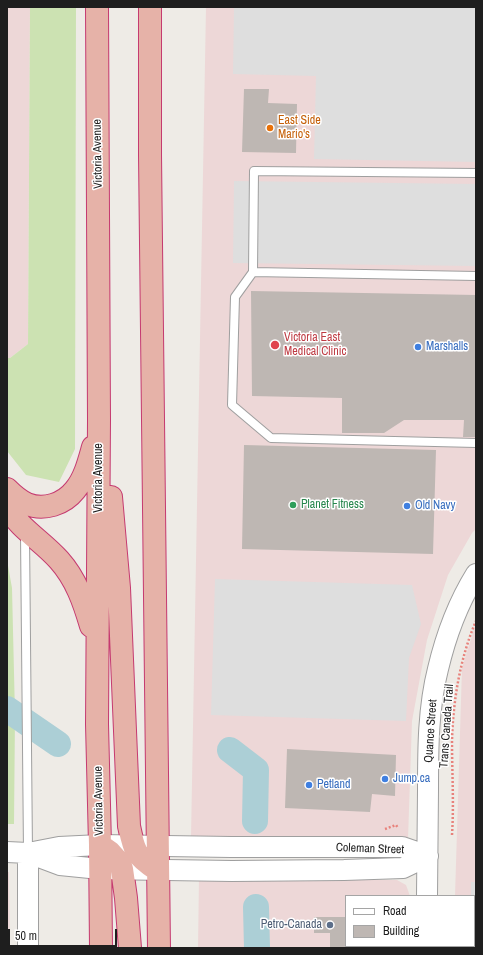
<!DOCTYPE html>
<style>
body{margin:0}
#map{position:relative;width:483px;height:955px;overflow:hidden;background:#eeebe6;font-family:"Archivo Narrow",sans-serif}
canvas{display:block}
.frame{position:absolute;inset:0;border:8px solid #1e1e1e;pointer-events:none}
.legend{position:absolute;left:345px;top:895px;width:130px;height:52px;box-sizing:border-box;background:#fff;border:1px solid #a5a5a5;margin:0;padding:5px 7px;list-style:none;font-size:12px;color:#1e1e1e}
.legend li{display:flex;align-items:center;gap:8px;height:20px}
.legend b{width:20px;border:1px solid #a5a5a5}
.scale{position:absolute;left:8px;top:929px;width:109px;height:18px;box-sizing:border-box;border:2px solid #1e1e1e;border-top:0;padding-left:5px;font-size:12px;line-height:14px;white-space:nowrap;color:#1e1e1e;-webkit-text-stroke:3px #fff;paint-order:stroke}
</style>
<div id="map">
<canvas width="483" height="955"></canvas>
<div class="frame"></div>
<ul class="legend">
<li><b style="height:5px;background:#fff"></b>Road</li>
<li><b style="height:11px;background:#beb7b3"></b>Building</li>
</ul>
<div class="scale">50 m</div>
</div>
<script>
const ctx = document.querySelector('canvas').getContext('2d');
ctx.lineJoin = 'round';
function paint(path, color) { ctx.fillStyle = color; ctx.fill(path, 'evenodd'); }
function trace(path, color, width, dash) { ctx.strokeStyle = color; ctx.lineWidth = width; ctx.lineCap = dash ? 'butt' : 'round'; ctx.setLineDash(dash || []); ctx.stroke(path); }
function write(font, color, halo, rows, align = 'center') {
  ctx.font = font + ' "Archivo Narrow",sans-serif'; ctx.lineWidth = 3; ctx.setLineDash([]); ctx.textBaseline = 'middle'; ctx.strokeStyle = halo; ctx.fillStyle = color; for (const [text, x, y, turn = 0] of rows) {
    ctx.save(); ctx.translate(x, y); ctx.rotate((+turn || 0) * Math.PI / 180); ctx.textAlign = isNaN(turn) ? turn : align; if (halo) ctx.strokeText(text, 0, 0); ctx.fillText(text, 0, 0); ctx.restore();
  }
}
paint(new Path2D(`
 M7,7H30L28,344L10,358H7Z
 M206,7H476V529L472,533L448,575L427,640L412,721L408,839L191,837Z
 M476,623V948H453V946H474V896H455L462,668Z
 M7,872H9L10,948H7Z
 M199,878L397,880L406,885L410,896H346V946H411V948H198Z`), '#edd7d7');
paint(new Path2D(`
 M30,7H76L75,449L59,482L26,475L7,451V358H10L28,344Z
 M7,560L12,588L15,715L14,824H7Z`), '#cce2b2');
paint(new Path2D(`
 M234,7H476V162L314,159L316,76L233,74Z
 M234,181L476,184V266L233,263Z
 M215,579L412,585L421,624L409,658L406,721L211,715Z
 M471,882H476V948H470V946H474V896H471Z`), '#dedede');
trace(new Path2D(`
 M7,709L58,744
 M230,750L256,770L255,821
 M256,907L257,948`), '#accfd6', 26);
paint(new Path2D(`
 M244,89H269L268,103L297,104L296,153L242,152Z
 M251,291L476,295V437H463L464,420H404L384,433H342V398L252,396Z
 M244,445L436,450L433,554L242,549Z
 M287,749L396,755L395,796L372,794L370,812L285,808Z
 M314,917H346V946H349V948H330V933H314Z`), '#beb7b3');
const service = new Path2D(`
 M476,173L254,171L253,272L235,297L232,405L271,438L476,443
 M253,272L476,276
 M25,534L28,853`);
const tertiary = new Path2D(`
 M7,852L28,853L59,847L100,845L231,847H402L428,856
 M28,853L60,865L100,869L232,871L344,870L403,868L428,856
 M28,853V948
 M427,896C427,861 428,825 428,790C428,750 428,708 438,669C446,635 458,603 476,574
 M427,948V946`);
const trunk = new Path2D(`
 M97,7L99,420L97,724L100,845L101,948
 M150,7V155L159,948
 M7,489C13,495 20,501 27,504C44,511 64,504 75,490C85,478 89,461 93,447
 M111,497L119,588L129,826C134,850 135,856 157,870
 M7,507C20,529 42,541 59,560C76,579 84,602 91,626
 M100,845L110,852L118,861L122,869L126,898L130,948`);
trace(service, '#9f9f9f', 10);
trace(tertiary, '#9f9f9f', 22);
trace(trunk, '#c53a70', 24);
trace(new Path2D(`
 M385,829L396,825L398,828
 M452,835C454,804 452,772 452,741C453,701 460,658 476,621`), '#e8827c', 2.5, [2, 2]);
trace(service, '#fff', 8);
trace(tertiary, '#fff', 20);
trace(trunk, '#e6b2a8', 22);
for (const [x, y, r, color] of [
 [270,128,4,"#e8710a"],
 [275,345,5,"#e0444e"],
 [418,347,4,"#3f7fe0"],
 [293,505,4,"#2e9e5b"],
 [407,506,4,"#3f7fe0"],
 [385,779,4,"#3f7fe0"],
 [309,785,4,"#3f7fe0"],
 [330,925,4,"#5c6f8a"]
]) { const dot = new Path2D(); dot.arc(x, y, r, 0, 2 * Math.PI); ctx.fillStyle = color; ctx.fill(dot); trace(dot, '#fff', 1.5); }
write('12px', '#c56008', '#fff', [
 ["East Side",278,121],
 ["Mario's",278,135]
], 'left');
write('12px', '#1e1e1e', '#fff', [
 ["Victoria Avenue",98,154,-91],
 ["Victoria Avenue",99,478,-90],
 ["Trans Canada Trail",447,726,-86],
 ["Quance Street",431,731,-86],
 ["Victoria Avenue",99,801,-91],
 ["Coleman Street",370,849,2]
]);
write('12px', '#be3a42', '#fff', [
 ["Victoria East",284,338],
 ["Medical Clinic",284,352]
], 'left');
write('12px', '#366cbe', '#fff', [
 ["Marshalls",426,347],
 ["Old Navy",415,506],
 ["Jump.ca",393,779],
 ["Petland",317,785]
], 'left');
write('12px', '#27864d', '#fff', [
 ["Planet Fitness",301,505]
], 'left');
write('12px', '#4e5e75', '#fff', [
 ["Petro-Canada",322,925]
], 'right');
</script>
